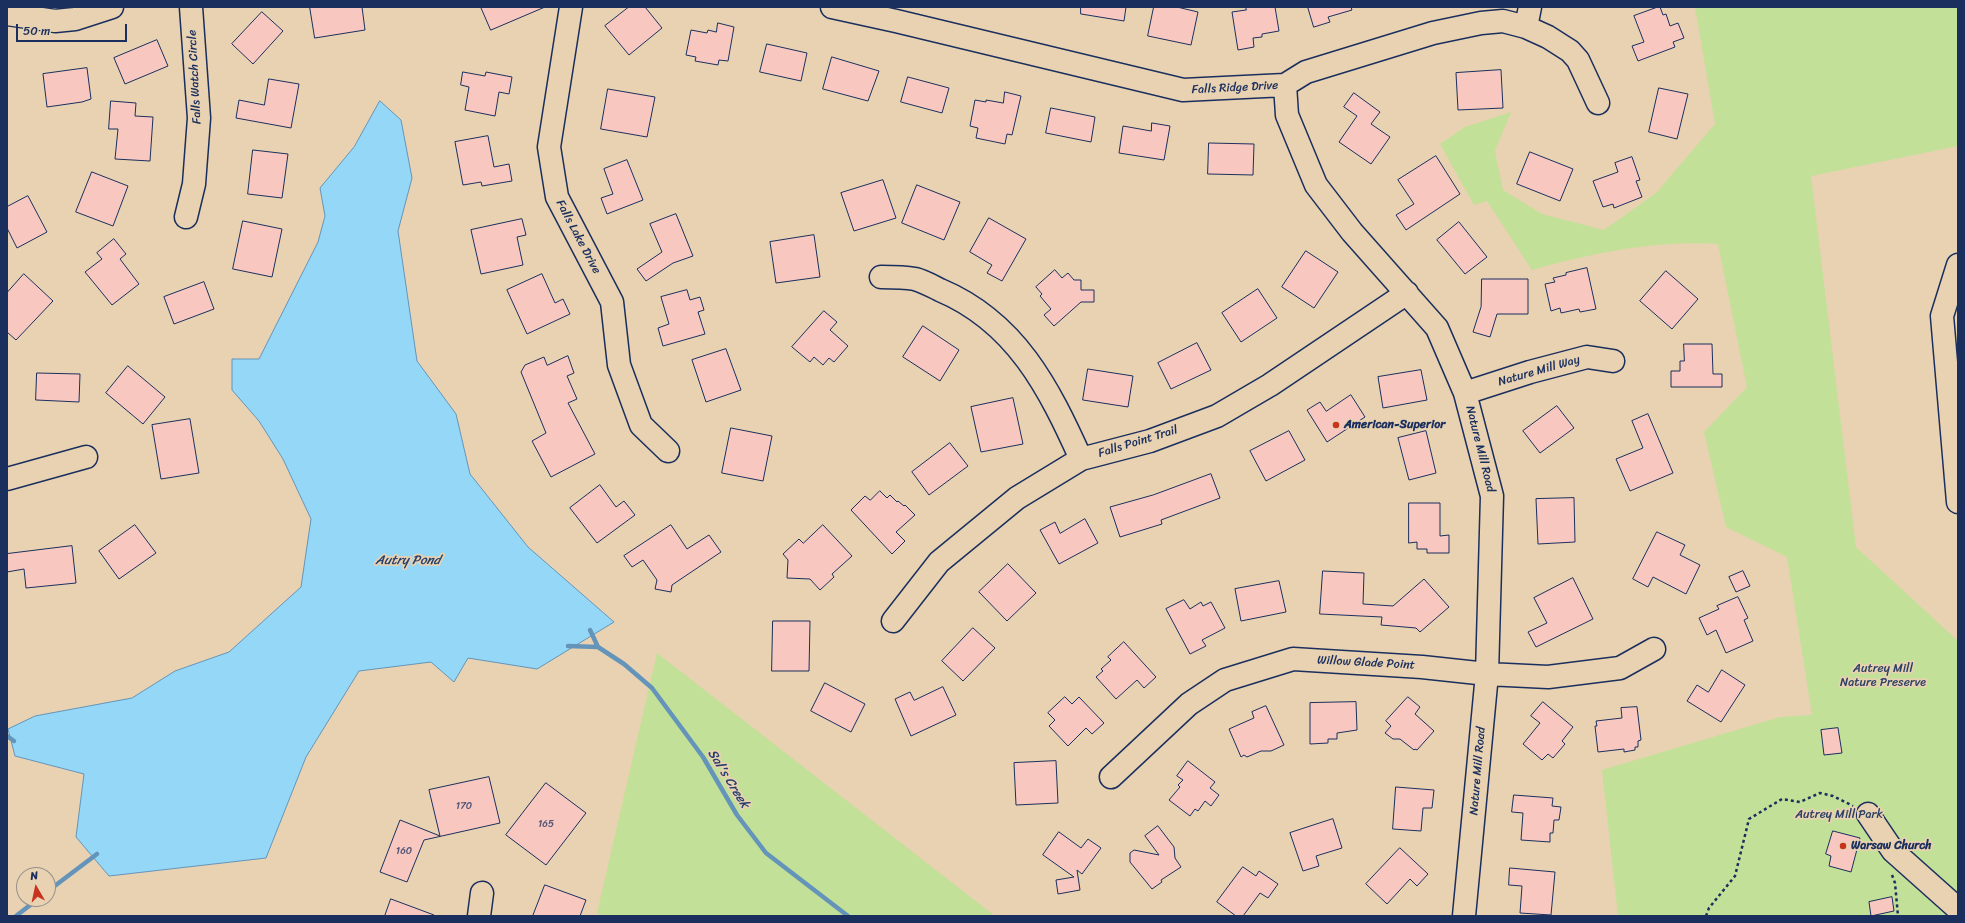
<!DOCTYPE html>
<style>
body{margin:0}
#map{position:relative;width:1965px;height:923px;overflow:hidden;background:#e8d2b1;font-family:Sriracha,sans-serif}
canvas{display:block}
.frame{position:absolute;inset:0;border:8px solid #1b2f5e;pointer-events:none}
.north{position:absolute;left:16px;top:867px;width:40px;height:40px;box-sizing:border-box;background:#e8d2b1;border:1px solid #969190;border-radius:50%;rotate:351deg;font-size:11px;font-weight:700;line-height:16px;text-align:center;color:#1b2f5e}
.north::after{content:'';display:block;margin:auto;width:14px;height:18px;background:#c8321e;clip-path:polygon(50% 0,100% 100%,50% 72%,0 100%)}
.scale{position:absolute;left:16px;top:24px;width:111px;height:18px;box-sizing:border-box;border:2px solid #1b2f5e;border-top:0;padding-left:5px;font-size:12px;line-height:14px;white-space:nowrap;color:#1b2f5e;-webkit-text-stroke:3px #e8d2b1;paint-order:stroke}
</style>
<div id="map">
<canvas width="1965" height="923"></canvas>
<div class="frame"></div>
<div class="north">N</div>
<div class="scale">50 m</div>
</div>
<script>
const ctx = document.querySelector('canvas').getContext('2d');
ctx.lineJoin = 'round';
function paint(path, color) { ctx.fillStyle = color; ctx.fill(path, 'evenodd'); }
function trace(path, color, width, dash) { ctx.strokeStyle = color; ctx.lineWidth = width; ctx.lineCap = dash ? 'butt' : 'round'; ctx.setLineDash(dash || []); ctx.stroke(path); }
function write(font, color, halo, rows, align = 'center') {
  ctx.font = font + ' Sriracha,sans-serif'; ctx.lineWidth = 3.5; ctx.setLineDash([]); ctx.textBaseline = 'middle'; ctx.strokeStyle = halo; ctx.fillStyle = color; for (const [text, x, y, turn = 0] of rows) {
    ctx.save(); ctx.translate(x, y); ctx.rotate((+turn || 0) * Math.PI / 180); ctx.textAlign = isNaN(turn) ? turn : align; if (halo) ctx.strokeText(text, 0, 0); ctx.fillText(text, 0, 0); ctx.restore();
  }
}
paint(new Path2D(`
 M1695,7H1958V146L1811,176L1856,547L1958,641V916H1618L1602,770L1780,717L1812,715L1787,557L1726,527L1704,432L1747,387L1718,244C1656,240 1592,253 1532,270L1487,201L1474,205L1440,144L1465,127L1511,112L1495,151L1503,190L1542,214L1604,230L1656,193L1715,124Z
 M657,653L995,916H602L597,913Z`), '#c3e098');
const water = new Path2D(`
 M380,101L401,120L412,178L398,231L417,361L456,414L470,474L528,547L614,622L537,669L468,658L454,682L431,662L359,671L306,757L266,858L109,876L76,837L84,774L15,756L8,729L35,716L132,698L175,671L229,652L301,587L311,519L283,459L259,421L232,390V359H259L318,242L325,216L320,188L354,147Z`);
paint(water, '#95d7f7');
trace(water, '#6494ba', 1);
trace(new Path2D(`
 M590,630L598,647
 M568,646L598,647
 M598,647L624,664L652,688L703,757L737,815L766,853L848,916
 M7,736L14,741
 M48,891L97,854
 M16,916L38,899`), '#6494ba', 4.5);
const building = new Path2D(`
 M310,7H362L365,30L315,38Z
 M481,7H545L491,30Z
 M629,7H645L662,28L629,55L605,26Z
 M1081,7H1126L1124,21L1081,14Z
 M1154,7H1177L1198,12L1191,45L1148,36Z
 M1246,7H1275L1279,31L1262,34V37L1253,38L1254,47L1238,50L1232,12L1246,10Z
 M1308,7H1351L1352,10L1328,17L1330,22L1314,27Z
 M1658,7H1660L1663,15L1666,14L1670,26L1678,23L1684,38L1673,42L1675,47L1638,61L1632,46L1644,42L1634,16Z
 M262,12L283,31L253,64L232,44Z
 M718,23L734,27L728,61L719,60L718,65L695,61L696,57L686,55L691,30L707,33L708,30L716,32Z
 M157,40L168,66L125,84L114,58Z
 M767,44L807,53L801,81L760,72Z
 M832,57L879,71L868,101L823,89Z
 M87,68L91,99L82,102L47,107L43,74Z
 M1501,70L1503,108L1458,110L1456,73Z
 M463,72L485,76L486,72L512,77L509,94L499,92L495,116L465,110L469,87L461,85Z
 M908,77L949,88L942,113L901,102Z
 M269,79L299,84L291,128L236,118L239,100L264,105Z
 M1659,88L1688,94L1677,139L1649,132Z
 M608,89L655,97L647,137L601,129Z
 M1005,92L1021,96L1012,135L1007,134L1005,144L976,138L978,128L970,126L975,100L986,102V100L1003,103Z
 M1354,93L1380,112L1371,124L1390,137L1371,164L1339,142L1357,116L1344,107Z
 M111,101L136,103L135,116L153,117L150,161L115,159L118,129H109Z
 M1051,108L1095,117L1091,142L1046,133Z
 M1152,123L1170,126L1164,160L1119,153L1123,126L1151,131Z
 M488,136L494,167L509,164L512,181L482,186L481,182L463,185L455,142Z
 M1209,143L1254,144L1253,175L1208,174Z
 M253,150L288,154L282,198L248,194Z
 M1530,152L1573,169L1560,201L1517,184Z
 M1436,156L1460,194L1406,230L1396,215L1414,204L1398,180Z
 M1632,157L1640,180L1636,181L1642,197L1614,208L1613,204L1603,207L1593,181L1618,172L1615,163Z
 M627,160L643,200L607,214L601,198L613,194L604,169Z
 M92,172L128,186L113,226L76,212Z
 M883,180L896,218L854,231L841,193Z
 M917,185L960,202L944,240L902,223Z
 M28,196L47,232L17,248L7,228V207Z
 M676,214L693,256L673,263L646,281L637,269L662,252L650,224Z
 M989,218L1026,239L1002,281L987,273L992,265L970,252Z
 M522,219L526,235L517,237L523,265L481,274L471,230Z
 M243,221L282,229L272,277L233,269Z
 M1459,222L1487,257L1465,274L1437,240Z
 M814,235L820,277L776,283L770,242Z
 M114,239L126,254L120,259L139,284L112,305L85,272L102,259L97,253Z
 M1306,251L1338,272L1314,308L1282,287Z
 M1587,268L1596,309L1580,312L1579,309L1561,313L1560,308L1551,311L1545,284L1555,282L1553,278L1566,275V273Z
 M1055,270L1062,278L1068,273L1074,280H1081V290H1094V302H1081L1054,326L1044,315L1051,309L1040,296L1042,294L1036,287Z
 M1666,271L1698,299L1672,329L1640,301Z
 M24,274L53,301L16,340L7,332V293Z
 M542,274L555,303L563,299L570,314L527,334L507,290Z
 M1482,279H1528V314H1497L1490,337L1473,332L1481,307Z
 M204,282L214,309L174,324L164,297Z
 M1258,289L1277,318L1241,342L1222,313Z
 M687,290L690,300L700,297L704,310L698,312L705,334L663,346L658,328L669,324L661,297Z
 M824,311L837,322L830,330L848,346L834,362L829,358L823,365L814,357L810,362L792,347Z
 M923,326L959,350L940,381L903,357Z
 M1197,343L1211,370L1171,389L1158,363Z
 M1684,344H1712L1713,374H1722V387H1671V371H1680V361H1684Z
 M726,349L741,390L706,402L692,360Z
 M568,356L574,373L567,376L577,399L568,403L595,454L551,477L532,441L546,433L521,372L525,365L544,357L547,365Z
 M128,366L165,397L143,424L106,393Z
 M1088,369L1133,376L1128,407L1083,400Z
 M1421,370L1427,400L1383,408L1378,377Z
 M37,373L80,374L79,402L36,400Z
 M1351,395L1365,417L1327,442L1307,410L1320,402L1326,411Z
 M1013,398L1023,444L981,452L971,407Z
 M1557,406L1574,428L1540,453L1523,431Z
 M1648,414L1673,473L1630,491L1616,459L1643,448L1632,421Z
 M190,419L199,473L161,479L152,425Z
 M731,428L772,436L763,481L722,473Z
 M1289,431L1305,460L1266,481L1250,451Z
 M1426,431L1436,473L1409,480L1398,438Z
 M950,443L968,466L929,495L912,472Z
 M1211,474L1220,498L1161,520L1162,524L1120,537L1110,507L1153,495Z
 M600,485L616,507L624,501L635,515L597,543L570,508Z
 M880,491L887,498L890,495L897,502L898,501L904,506L905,505L915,515L896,532L905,541L892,554L851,510L865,496L870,500Z
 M1574,498L1575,542L1538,544L1536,499Z
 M1409,503H1440V536L1449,535V553H1427V549H1417V542L1409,543Z
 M1085,519L1098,543L1059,564L1040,530L1055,522L1060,533Z
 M135,525L156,553L119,579L99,551Z
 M671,525L687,549L709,535L721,552L672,585L671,592L655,589L657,580L643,560L632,567L624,556Z
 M823,525L852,556L832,574L834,577L820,590L810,579L787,578L788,560L783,554L799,539L803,543Z
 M1657,532L1685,545L1680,555L1700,565L1686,594L1653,577L1648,587L1633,579Z
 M72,546L76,583L26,588L24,569L7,572V554Z
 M1008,564L1036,593L1007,621L979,592Z
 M1323,571L1364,573L1363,604L1393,606L1424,579L1449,607L1420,632L1416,628L1381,625L1382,617L1320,614Z
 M1743,571L1750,586L1736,592L1729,577Z
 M1573,578L1593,619L1536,647L1528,632L1547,623L1534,598Z
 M1279,581L1286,612L1241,621L1235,589Z
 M1738,597L1748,618L1744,620L1753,641L1726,653L1716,630L1707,635L1699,618L1719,609L1717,606Z
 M1184,600L1190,609L1201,602L1203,606L1211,602L1225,628L1202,640L1206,646L1190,654L1166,609Z
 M773,621H810L809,671H772Z
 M973,628L995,648L963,681L942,661Z
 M1124,642L1156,677L1144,688L1137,680L1116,699L1096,677L1103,671L1101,669L1111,660L1108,657Z
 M1722,670L1745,685L1721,722L1687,701L1697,685L1708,692Z
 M825,683L865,704L851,732L811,711Z
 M943,687L956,715L911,736L895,699L910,692L914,700Z
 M1065,697L1072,704L1079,697L1104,723L1092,734L1086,728L1068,746L1049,726L1055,720L1048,713Z
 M1408,697L1420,707L1415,714L1434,731L1417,750L1415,749L1414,750L1400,739H1393L1385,733L1391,726L1386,721Z
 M1356,702L1357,730L1337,733V739H1328V743L1310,744V703Z
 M1543,702L1573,727L1562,741L1565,744L1553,758L1548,754L1542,760L1523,744L1540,723L1531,716Z
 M1266,706L1284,745L1271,751H1261L1247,757L1244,755L1241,757L1229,729L1254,718L1252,712Z
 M1637,707L1641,740L1638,741V747H1635V750L1624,752V749L1598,752L1595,726H1597L1596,721L1622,718L1621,708Z
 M1838,728L1842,753L1824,755L1821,730Z
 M1056,761L1058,803L1016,805L1014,763Z
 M1188,761L1215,782L1210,788L1219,795L1211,806L1205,801L1198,811L1195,809L1190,816L1169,800L1180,787L1178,785L1183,780L1177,776Z
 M489,777L500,823L424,840L407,882L380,872L400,820L440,836L429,790Z
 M546,783L586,813L546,865L506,835Z
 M1396,787L1434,790L1432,808H1423L1421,831L1393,829Z
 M1514,795L1553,798L1552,806L1561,807L1559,820H1554L1553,833H1550V842L1521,840L1523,813L1512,812Z
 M1333,819L1342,848L1316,856L1319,866L1303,871L1290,833Z
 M1158,826L1174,847L1175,858L1181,867L1161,880L1162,882L1152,889L1130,862V853L1134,850L1159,855L1145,836Z
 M1833,831L1860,838L1851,872L1829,866L1831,856L1826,854Z
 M1059,832L1081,848L1088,839L1101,848L1082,874L1077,870L1080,890L1058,894L1056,880L1074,877L1043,855Z
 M1400,848L1428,874L1417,886L1410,879L1387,904L1366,884Z
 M1243,867L1256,876L1259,871L1278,884L1268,898L1260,893L1243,916H1236L1217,902Z
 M1510,868L1555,872L1551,915L1520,913L1522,886L1509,885Z
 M545,885L586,900L580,916H533Z
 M1892,897L1894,911L1871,916L1869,902Z
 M391,899L434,915V916H385Z`);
paint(building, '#f8c8c0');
trace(building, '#1b2f5e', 1);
const minor = new Path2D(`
 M571,7L549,147L557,197L612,302L619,365L641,425L668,451
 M832,7L896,21L1183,90L1285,85L1306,72L1433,33L1481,23L1503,21L1526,27L1548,37L1570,51L1578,60L1598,103
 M7,14L55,21L75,19L112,7
 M1526,27L1530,7
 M1285,85L1287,115L1316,185L1352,232L1437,328L1465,393L1492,496L1487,674L1464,916
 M186,217L194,184L199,118L191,7
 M1958,265L1942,316L1958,502
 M881,277C892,277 904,277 915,279C923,281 932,286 940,290C1016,322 1049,388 1081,459
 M1465,393L1530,372L1587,357L1613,361
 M7,479L86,457
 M893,621L939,562L1017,498L1081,459L1150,441L1217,416L1270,385L1407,293
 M1111,777L1189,704L1225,680L1293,659L1422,667L1487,674L1548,677L1620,668L1654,649
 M1868,814L1893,851L1958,909
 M479,916L482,893`);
trace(minor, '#1b2f5e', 25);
trace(new Path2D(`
 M1892,875L1895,883L1898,916
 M1706,916L1709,908L1735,876L1749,819L1782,799L1800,802L1820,793L1833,796L1853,806`), '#1b2f5e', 2.5, [3, 3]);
trace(minor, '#e8d2b1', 22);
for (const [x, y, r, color] of [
 [1336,425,4,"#c8321e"],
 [1843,846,4,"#c8321e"]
]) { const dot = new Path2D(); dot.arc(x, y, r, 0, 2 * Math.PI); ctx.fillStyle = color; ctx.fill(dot); trace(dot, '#e8d2b1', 1.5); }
write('10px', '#525576', null, [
 ["170",464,806],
 ["165",546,824],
 ["160",404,851]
]);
write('12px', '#1b2f5e', '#e8d2b1', [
 ["Falls Watch Circle",195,77,-93],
 ["Falls Ridge Drive",1235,88,-3],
 ["Falls Lake Drive",578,237,62],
 ["Nature Mill Way",1539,371,-16],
 ["Falls Point Trail",1138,442,-17],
 ["Nature Mill Road",1480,449,76],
 ["Willow Glade Point",1366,663,3],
 ["Nature Mill Road",1478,771,-85]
]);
write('bold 12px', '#1b2f5e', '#e8d2b1', [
 ["American-Superior",1344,425],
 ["Warsaw Church",1851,846]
], 'left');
write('12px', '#2c4164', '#e8d2b1', [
 ["Autrey Mill",1883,669],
 ["Nature Preserve",1883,683],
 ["Autrey Mill Park",1839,815]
]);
write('italic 13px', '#27406d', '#e8d2b1', [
 ["Autry Pond",408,561],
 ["Sal's Creek",728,779,58]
]);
</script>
